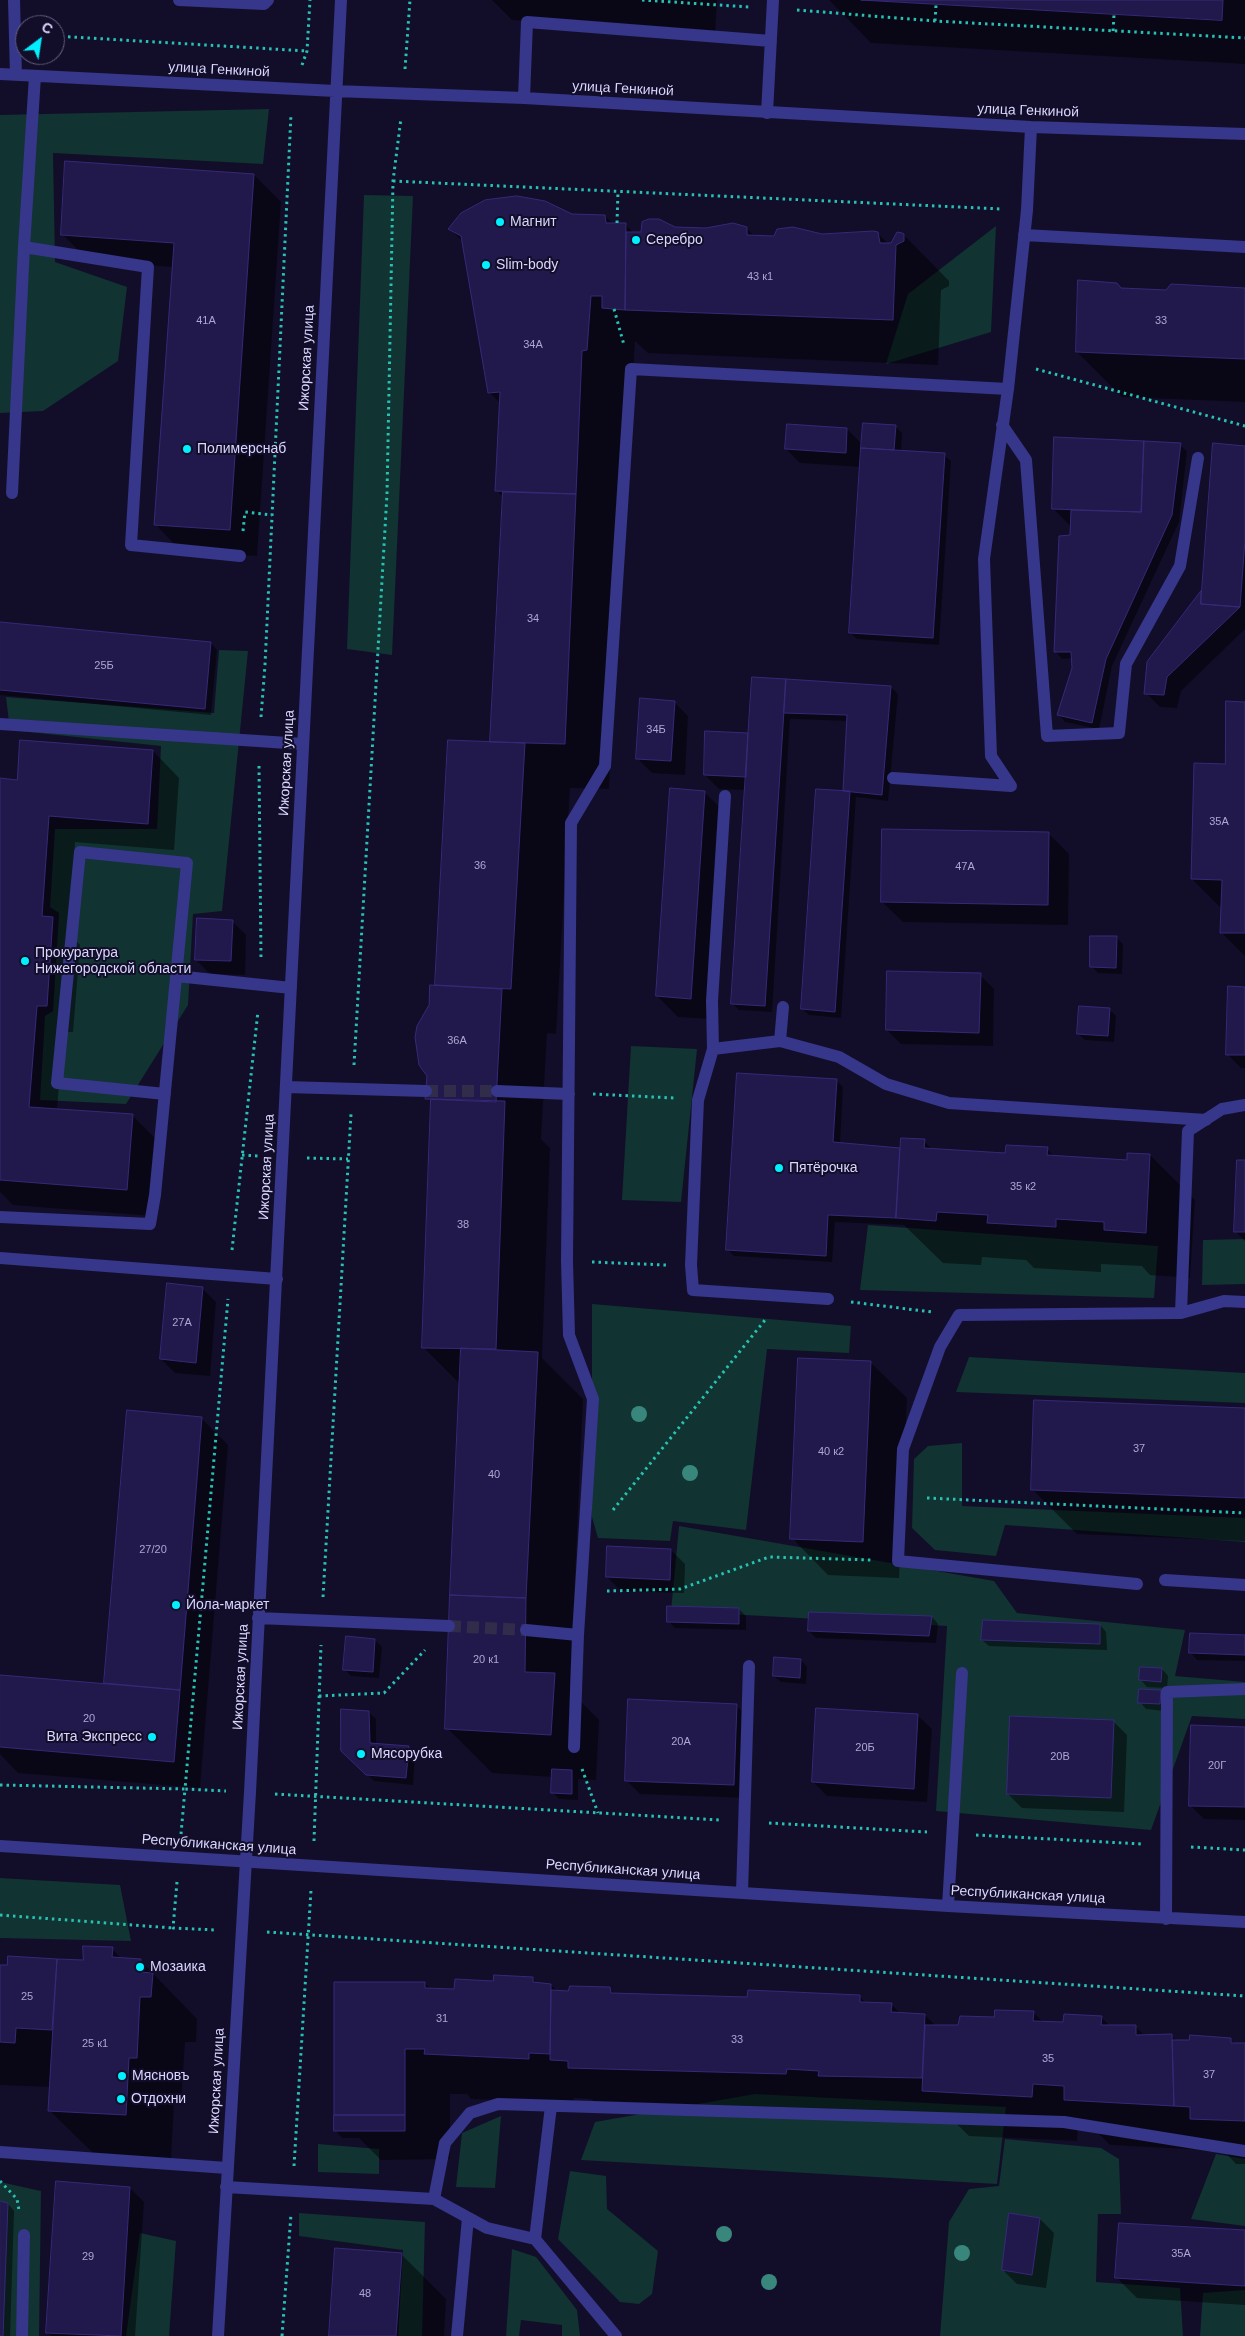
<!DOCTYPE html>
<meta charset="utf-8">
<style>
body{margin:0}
#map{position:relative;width:1245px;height:2336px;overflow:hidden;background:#120e29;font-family:Helvetica,sans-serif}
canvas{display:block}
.north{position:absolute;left:15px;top:15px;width:50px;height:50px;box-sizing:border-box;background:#120e29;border:1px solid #625e7f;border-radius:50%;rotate:31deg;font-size:14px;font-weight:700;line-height:20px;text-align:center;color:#d9d6ff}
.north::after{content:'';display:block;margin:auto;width:18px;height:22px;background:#02efff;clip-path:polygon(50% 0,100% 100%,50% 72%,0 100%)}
</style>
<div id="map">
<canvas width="1245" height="2336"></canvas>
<div class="north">С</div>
</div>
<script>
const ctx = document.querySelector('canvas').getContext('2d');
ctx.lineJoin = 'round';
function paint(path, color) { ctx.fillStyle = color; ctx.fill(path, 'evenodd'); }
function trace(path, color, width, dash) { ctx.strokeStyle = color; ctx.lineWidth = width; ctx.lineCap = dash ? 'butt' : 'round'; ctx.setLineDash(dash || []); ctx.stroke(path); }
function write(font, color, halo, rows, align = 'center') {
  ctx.font = font + ' Helvetica,sans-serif'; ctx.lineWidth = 4; ctx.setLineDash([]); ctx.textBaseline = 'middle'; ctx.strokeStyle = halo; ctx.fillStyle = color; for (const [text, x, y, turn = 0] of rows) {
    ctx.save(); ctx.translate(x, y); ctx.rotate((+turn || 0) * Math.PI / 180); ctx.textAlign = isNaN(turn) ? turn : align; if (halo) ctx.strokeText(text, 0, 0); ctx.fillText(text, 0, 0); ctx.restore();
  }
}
paint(new Path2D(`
 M269,109L263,164L53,153L55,262L127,287L118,361L43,411L0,413V115Z
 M364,195L413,196L392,655L347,649Z
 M996,226L991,332L886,364L908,294Z
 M219,650L248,651L222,911L193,914L188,1005L126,1104L40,1100L45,1016L53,1011L59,913L50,907L55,829H157L161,746L10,730L6,697L214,713Z
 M631,1046L697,1049L681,1202L622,1200Z
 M868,1225L1158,1246L1154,1298L860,1290Z
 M1245,1239V1284L1202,1285L1203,1240Z
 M592,1304L851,1326L849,1353L767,1349L746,1530L673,1521L670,1541L598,1538L592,1517Z
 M969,1357L1245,1373V1403L956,1392Z
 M962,1443V1506L1245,1518V1542L1005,1525L996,1556L935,1550L912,1528L914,1459L928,1446Z
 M679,1526L994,1581L1017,1613L1185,1630L1175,1676L1245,1682V1719L1192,1716L1151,1830L936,1811L947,1626L671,1611Z
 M0,1878L120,1885L131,1941L0,1938Z
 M755,2094L1006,2107L997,2184L581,2160L595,2122Z
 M501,2116L495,2188L456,2187L462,2133Z
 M1005,2139L1101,2148L1119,2159L1121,2214H1098L1096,2282L1180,2288L1183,2336H940L949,2222L969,2189L999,2186Z
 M318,2144L379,2149V2174L318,2172Z
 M1216,2154L1245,2159V2226L1191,2219Z
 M570,2171L606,2176L607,2209L658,2251L652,2294L639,2304L620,2302L558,2239Z
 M0,2182L41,2191L39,2336H0Z
 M299,2213L425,2222L422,2336H398L403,2250L299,2236Z
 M140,2233L176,2241L169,2336H126Z
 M512,2249L536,2257L577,2310L580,2336H562V2325L521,2320L519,2336H506Z
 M1245,2290V2336H1200L1203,2293Z`), '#113331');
paint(new Path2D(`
 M492,0H717L715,36L512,20Z
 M829,0H1245V64L871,43Z
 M67,162L254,175L281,202L257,556L182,552L156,525L173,267L89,261L62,234Z
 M572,215L605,216L613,224H625L634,233L675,228H747L755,237L877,233L889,244H892L904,235L949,281V286L941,290L938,365L648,353L635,341L632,395L626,396L609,789L570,788L556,1034L547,1033L541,1139L550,1148L542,1358L583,1399L570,1691L599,1720L596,1780L578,1779V1800L559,1799L552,1792L553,1777L492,1773L447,1728L461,1385L423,1347L432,1103L427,1098L431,1006L436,986L449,742L491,743L504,498L496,490L501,404L489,392L464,243L450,229Z
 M1245,289V402L1122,397L1077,352L1123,290Z
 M895,426L902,433L901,452L944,455L951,461L939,645L857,639L850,633L861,467L800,463L786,449L847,429L863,445Z
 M1180,445L1187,451L1179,522L1112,666L1099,729L1065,722L1059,715L1073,668V658L1062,659L1056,652L1071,527L1053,508Z
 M1245,447V629L1181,691L1177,708L1160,707L1146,693L1148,663L1202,593L1203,594Z
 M0,623L211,643L217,650L211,715L0,695Z
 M753,678L891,687L898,694L888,801L856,797L841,1018L809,1015L802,1009L844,792L848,721L790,719L772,1012L739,1010L732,1003L746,790L719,789L705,775L747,734L749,736Z
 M674,702L688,716L685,775L652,773L638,759Z
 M1245,703V956L1221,932L1222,909L1192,879Z
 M153,751L179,778L174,850L75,842L69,934L80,945L73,1032H63L57,1110L132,1115L159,1142L153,1216L13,1205L0,1192V780L18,781Z
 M704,792L725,812L711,1019L678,1017L657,996Z
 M1048,833L1069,854L1068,925L903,922L882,902Z
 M232,921L246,935L245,975L210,974L196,960Z
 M1116,937L1123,944L1122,974L1098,973L1091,966Z
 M980,975L994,989L993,1046L901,1044L887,1030Z
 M1245,988V1068H1241L1227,1054Z
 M1109,1009L1116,1016L1114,1042L1085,1040L1078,1034Z
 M836,1080L843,1087L840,1144L902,1151L924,1141L933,1150L1006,1154L1047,1149L1055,1157L1128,1161L1150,1155L1195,1200L1190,1278L1150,1275L1142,1266L1101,1264V1272L1034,1268L1026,1260L982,1257L981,1265L943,1263L904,1225L835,1222L832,1262L734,1256L727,1249Z
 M1245,1161V1241L1236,1232Z
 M202,1288L216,1302L210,1376L175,1373L161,1359Z
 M870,1362L907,1398L899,1578L828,1575L792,1538Z
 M1245,1410V1541L1077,1534L1032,1489Z
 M128,1412L201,1418L228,1445L200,1788L18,1773L0,1754V1676L105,1685Z
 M671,1550L685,1564L684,1593L621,1591L607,1577Z
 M739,1609L746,1616V1630L675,1628L668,1621Z
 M932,1617L938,1624L936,1643L816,1638L809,1631Z
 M1100,1625L1106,1632L1107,1650L989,1646L982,1640Z
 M1245,1636V1661L1197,1660L1191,1653Z
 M375,1640L382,1647L379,1678L351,1676L345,1670Z
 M801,1660L807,1667L806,1684L781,1682L774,1676Z
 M1162,1669L1168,1676L1167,1688L1147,1687L1141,1680Z
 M1160,1692L1166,1711L1146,1709L1140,1702Z
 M736,1705L750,1719L747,1798L640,1794L626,1780Z
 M369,1712L376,1719V1745L408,1747L415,1754L413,1785L374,1781L342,1751Z
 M918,1716L932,1729L927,1802L827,1796L813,1782Z
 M1113,1721L1127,1735L1124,1812L1022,1808L1008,1794Z
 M1245,1728V1820L1204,1819L1190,1805Z
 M112,1949L122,1959L140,1960L197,2019L196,2042H185L181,2103H174L171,2160L95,2155L49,2110L51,2087L0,2085V1966H8L9,1958L84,1962Z
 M532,1978L538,1984L551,1985L557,1991L569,1992L609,1988L616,1995L748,1999L860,1997L866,2003L891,2004L900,2013L925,2015L936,2026L959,2027L1033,2012L1043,2022L1065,2023L1101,2017L1110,2026L1136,2027L1145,2036H1171L1177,2041L1230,2039L1235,2044L1245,2045V2164H1236L1224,2151L1110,2145L1095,2130L1078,2129L1077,2141L969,2136L956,2123L597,2104L591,2099L574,2098L573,2103L471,2099L467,2094H450V2159L381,2160L359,2138H342L336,2131L425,1983L431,1990H456Z
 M130,2188L144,2202L135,2336H51L47,2333Z
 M0,2202L8,2204L14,2211L10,2336H0Z
 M1040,2219L1054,2233L1046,2288L1017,2284L1003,2270Z
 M1245,2231V2305L1137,2298L1117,2278Z
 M401,2254L446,2299L444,2336H330Z`), '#0007');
const building = new Path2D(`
 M861,0H1223L1222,20Z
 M65,161L254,174L230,530L154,525L174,243L61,235Z
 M517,196L545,201L572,214L605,215L606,223H626L625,310L602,308V296H591L587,350L582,351L576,494L495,491L500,392L488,393L461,236L448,229L461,213L485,200Z
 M649,219H659L675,227L706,228L733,223L747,227V235L774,236L777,229L793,227L822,234L873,231L878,232L880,243H891L897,232L902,233L904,234V241L896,245L893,320L625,310L626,232H641L642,222Z
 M1078,280L1117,283L1121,288L1144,289L1166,290L1171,284L1245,288V359L1076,352Z
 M863,423L896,425L894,450L861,448Z
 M787,424L847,428L846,453L785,449Z
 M1054,437L1144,441L1141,512L1052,509Z
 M1144,441L1181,443L1172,515L1106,659L1092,723L1057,715L1072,668L1071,652H1054L1059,536L1070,535L1071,510L1141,512Z
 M1213,443L1245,446V540L1240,607L1201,604Z
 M861,448L945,453L933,638L849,633Z
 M503,492L576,494L565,744L490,742Z
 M1201,591V604L1240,607L1167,677L1164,695L1144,694L1147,662Z
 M0,622L211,642L205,709L0,690Z
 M752,677L786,679L765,1006L731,1004Z
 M786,679L891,686L882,795L843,791L847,715L784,713Z
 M640,698L675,701L671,761L636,759Z
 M1226,701L1245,702V933H1220L1222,880L1191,879L1194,763L1225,764Z
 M705,731L748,733L746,777L704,775Z
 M20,740L153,750L148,824L49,816L42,916L53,917L47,1006H37L29,1107L133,1114L127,1190L0,1180V778L17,780Z
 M448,740L525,743L511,989L435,985Z
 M670,788L705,791L691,999L656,996Z
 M816,789L850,791L835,1012L801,1009Z
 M882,829L1049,832L1048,905L881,902Z
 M197,918L233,920L231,961L195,960Z
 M1090,936H1117L1116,968L1090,967Z
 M887,971L981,973L979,1033L886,1030Z
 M430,985L502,989L496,1102L425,1099L427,1076L419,1065L415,1037L417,1026L429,1005Z
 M1228,986L1245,987V1055H1226Z
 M1079,1006L1110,1008L1108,1036L1077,1034Z
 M737,1073L837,1079L833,1142L900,1148L896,1218L828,1215L826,1256L726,1250Z
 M431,1099L505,1101L496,1349L422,1348Z
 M901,1138L925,1139L924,1148L1005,1153L1006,1145L1048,1147L1047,1155L1127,1160V1153L1150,1154L1146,1233L1104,1230V1222L1056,1219V1227L987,1223L988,1215L937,1212L936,1221L896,1218Z
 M1237,1160H1245V1232H1234Z
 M167,1283L203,1287L196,1363L160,1359Z
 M461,1348L538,1352L526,1598L450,1595Z
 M798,1358L871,1361L863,1542L790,1539Z
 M1034,1400L1245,1408V1498L1031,1490Z
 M127,1410L202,1417L180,1690L104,1683Z
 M607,1546L671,1549L670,1580L606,1577Z
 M450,1595L526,1598L525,1672L555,1673L551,1735L445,1729Z
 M667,1606L739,1608V1624L667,1622Z
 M809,1612L932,1616L929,1636L808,1631Z
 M983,1620L1100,1624V1644L981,1640Z
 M1190,1633L1245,1635V1655L1189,1653Z
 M346,1636L375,1639L373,1672L343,1670Z
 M774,1657L801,1659L800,1678L773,1676Z
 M1140,1667L1162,1668L1161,1682L1139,1680Z
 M0,1675L180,1690L174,1762L0,1747Z
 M1139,1689L1161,1690L1160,1704L1138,1703Z
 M628,1699L737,1704L734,1785L625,1781Z
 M816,1708L918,1714L914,1789L812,1782Z
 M341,1709L369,1711L370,1743L409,1746L406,1778L366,1775L341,1751Z
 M1010,1716L1114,1720L1111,1798L1007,1794Z
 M1191,1725L1245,1727V1807L1189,1806Z
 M552,1769L572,1770V1794L551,1793Z
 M83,1946L113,1947L112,1957L141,1959L140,1972L153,1973L151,1997H140L137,2058H129L126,2115L48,2111L57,1959L83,1960Z
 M8,1956L57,1959L52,2030L16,2028L15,2043L0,2042V1965H7Z
 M494,1975L533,1977V1982L551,1984L550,2054L529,2053V2059L424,2054L425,2049H405V2115H334V1982H425V1988L454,1989L455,1979L493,1981Z
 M570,1986L610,1987L611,1993L747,1997L748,1990L860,1995V2002L892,2003L891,2012L925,2014L922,2078L818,2076L819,2071L787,2069L786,2074L568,2068V2061L550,2060L551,1990L568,1991Z
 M995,2010L1034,2011L1033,2021L1063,2022L1064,2014L1102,2016L1101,2025H1136V2035L1172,2034L1174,2106L1064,2100V2086L1033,2084L1032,2097L922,2091L925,2025H958L960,2016L994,2017Z
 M1190,2035L1231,2038V2043H1245V2121L1190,2119V2107L1174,2106L1172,2040H1189Z
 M334,2115H405V2131H334Z
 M56,2181L130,2187L121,2336L46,2333Z
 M0,2201L8,2203L3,2336H0Z
 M1009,2213L1040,2218L1032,2275L1002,2270Z
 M1119,2223L1245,2230V2286L1115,2278Z
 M335,2248L402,2253L396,2336H329Z`);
paint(building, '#21194b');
trace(building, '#362979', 1);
trace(new Path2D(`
 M426,1091H497
 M449,1626L526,1630`), '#302c49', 12, [12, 6]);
trace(new Path2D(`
 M642,0L749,7
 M797,10L935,21L1245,38
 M935,21L936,5
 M1113,31L1114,15
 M55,36L307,51
 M302,65L307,51L310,0
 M405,69L410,0
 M393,181L1002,209
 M617,223L618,191
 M614,309L624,345
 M1036,369L1245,426
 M243,531L245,512L272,515
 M261,717L265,665L291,114
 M259,766L261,959
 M354,1065L387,494L393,181L401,118
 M593,1094L674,1098
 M242,1155L258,1156
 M307,1158L348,1159
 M232,1250L258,1011
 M592,1262L666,1265
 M851,1302L932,1312
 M927,1498L1245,1513
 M613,1510L765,1320
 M607,1591L680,1589L769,1557L872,1560
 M323,1597L351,1114
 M319,1696L384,1693L425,1650
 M582,1769L598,1813
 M0,1785L185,1789L228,1299
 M275,1794L720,1820
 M769,1823L927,1832
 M181,1834L185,1789L226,1791
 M976,1835L1142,1844
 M314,1841L321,1645
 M1191,1847L1245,1850
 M177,1882L173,1928L216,1930
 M0,1915L173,1928
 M267,1932L1245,1996
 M294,2166L311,1890
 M0,2181L17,2199L19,2210
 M282,2336L291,2214`), '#27c2b3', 3, [2.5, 4]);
trace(new Path2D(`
 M14,0L16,75
 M179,0L264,4L268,0
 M0,74L335,91L524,98L1031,127L1245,134
 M35,76L24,247L148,267L131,545L240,556
 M524,98L527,22L771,41
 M767,113L773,0
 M1024,235L1245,247
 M1002,425L1026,460L1047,736L1119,733L1126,664L1180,566L1198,458
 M12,493L24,247
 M0,724L303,744
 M893,778L1011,786L991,756L984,559L1008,389
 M176,976L291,988
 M780,1041L783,1007
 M713,1049L712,1001L725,796
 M286,1087L426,1091
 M497,1091L569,1094
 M0,1217L150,1224L155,1195L187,863L80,852L57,1083L165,1094
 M0,1258L277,1279
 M828,1299L693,1290L691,1265L698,1100L713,1049L780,1041L839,1057L886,1084L949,1103L1206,1120
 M1181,1313L1188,1131L1222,1109L1245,1105
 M1165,1580L1245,1585
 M1137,1584L898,1561L903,1449L940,1347L959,1315L1181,1313L1224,1301L1245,1302
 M258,1618L449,1626
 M526,1630L578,1635
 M574,1747L578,1635L593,1399L569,1335L567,1261L571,823L605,766L631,369L1008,389L1027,210L1031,127
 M0,1846L948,1906L1245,1922
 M742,1893L749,1666
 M948,1906L962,1673
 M1166,1919L1167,1692L1245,1689
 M0,2152L227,2168
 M226,2187L434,2199L487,2228L535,2239L616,2336
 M434,2199L445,2143L470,2113L498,2104L1064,2122L1245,2151
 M535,2239L551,2106
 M22,2336L24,2235
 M218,2336L250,1792L341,0
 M457,2336L468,2218`), '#36368b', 12);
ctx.fillStyle = '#39867c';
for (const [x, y] of [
 [639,1414],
 [690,1473],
 [724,2234],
 [962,2253],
 [769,2282]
]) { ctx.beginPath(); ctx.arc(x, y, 8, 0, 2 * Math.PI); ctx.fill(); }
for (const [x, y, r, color] of [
 [500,222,5,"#02efff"],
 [636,240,5,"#02efff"],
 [486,265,5,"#02efff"],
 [187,449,5,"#02efff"],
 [25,961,5,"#02efff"],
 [779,1168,5,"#02efff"],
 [176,1605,5,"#02efff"],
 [152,1737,5,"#02efff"],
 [361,1754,5,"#02efff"],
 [140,1967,5,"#02efff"],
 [122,2076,5,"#02efff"],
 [121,2099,5,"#02efff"]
]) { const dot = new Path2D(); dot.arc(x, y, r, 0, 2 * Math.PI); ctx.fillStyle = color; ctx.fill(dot); trace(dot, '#120e29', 2); }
write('11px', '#aba7d2', null, [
 ["43 к1",760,277],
 ["41А",206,321],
 ["33",1161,321],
 ["34А",533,345],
 ["34",533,619],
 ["25Б",104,666],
 ["34Б",656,730],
 ["35А",1219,822],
 ["36",480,866],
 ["47А",965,867],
 ["36А",457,1041],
 ["35 к2",1023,1187],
 ["38",463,1225],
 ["27А",182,1323],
 ["37",1139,1449],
 ["40 к2",831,1452],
 ["40",494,1475],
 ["27/20",153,1550],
 ["20 к1",486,1660],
 ["20",89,1719],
 ["20А",681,1742],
 ["20Б",865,1748],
 ["20В",1060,1757],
 ["20Г",1217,1766],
 ["25",27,1997],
 ["31",442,2019],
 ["33",737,2040],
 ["25 к1",95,2044],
 ["35",1048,2059],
 ["37",1209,2075],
 ["35А",1181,2254],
 ["29",88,2257],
 ["48",365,2294]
]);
write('14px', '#d9d6ff', '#120e29', [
 ["улица Генкиной",219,70,3],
 ["улица Генкиной",623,89,3],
 ["улица Генкиной",1028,111,2],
 ["Ижорская улица",307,358,-87],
 ["Ижорская улица",287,763,-87],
 ["Ижорская улица",267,1167,-87],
 ["Ижорская улица",241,1677,-87],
 ["Республиканская улица",219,1845,4],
 ["Республиканская улица",623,1870,4],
 ["Республиканская улица",1028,1895,3],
 ["Ижорская улица",217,2081,-87]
]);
write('14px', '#d9d6ff', '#120e29', [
 ["Магнит",510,222],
 ["Серебро",646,240],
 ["Slim-body",496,265],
 ["Полимерснаб",197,449],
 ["Прокуратура",35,953],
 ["Нижегородской области",35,969],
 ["Пятёрочка",789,1168],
 ["Йола-маркет",186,1605],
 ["Вита Экспресс",142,1737,"right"],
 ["Мясорубка",371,1754],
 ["Мозаика",150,1967],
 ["Мясновъ",132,2076],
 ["Отдохни",131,2099]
], 'left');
</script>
